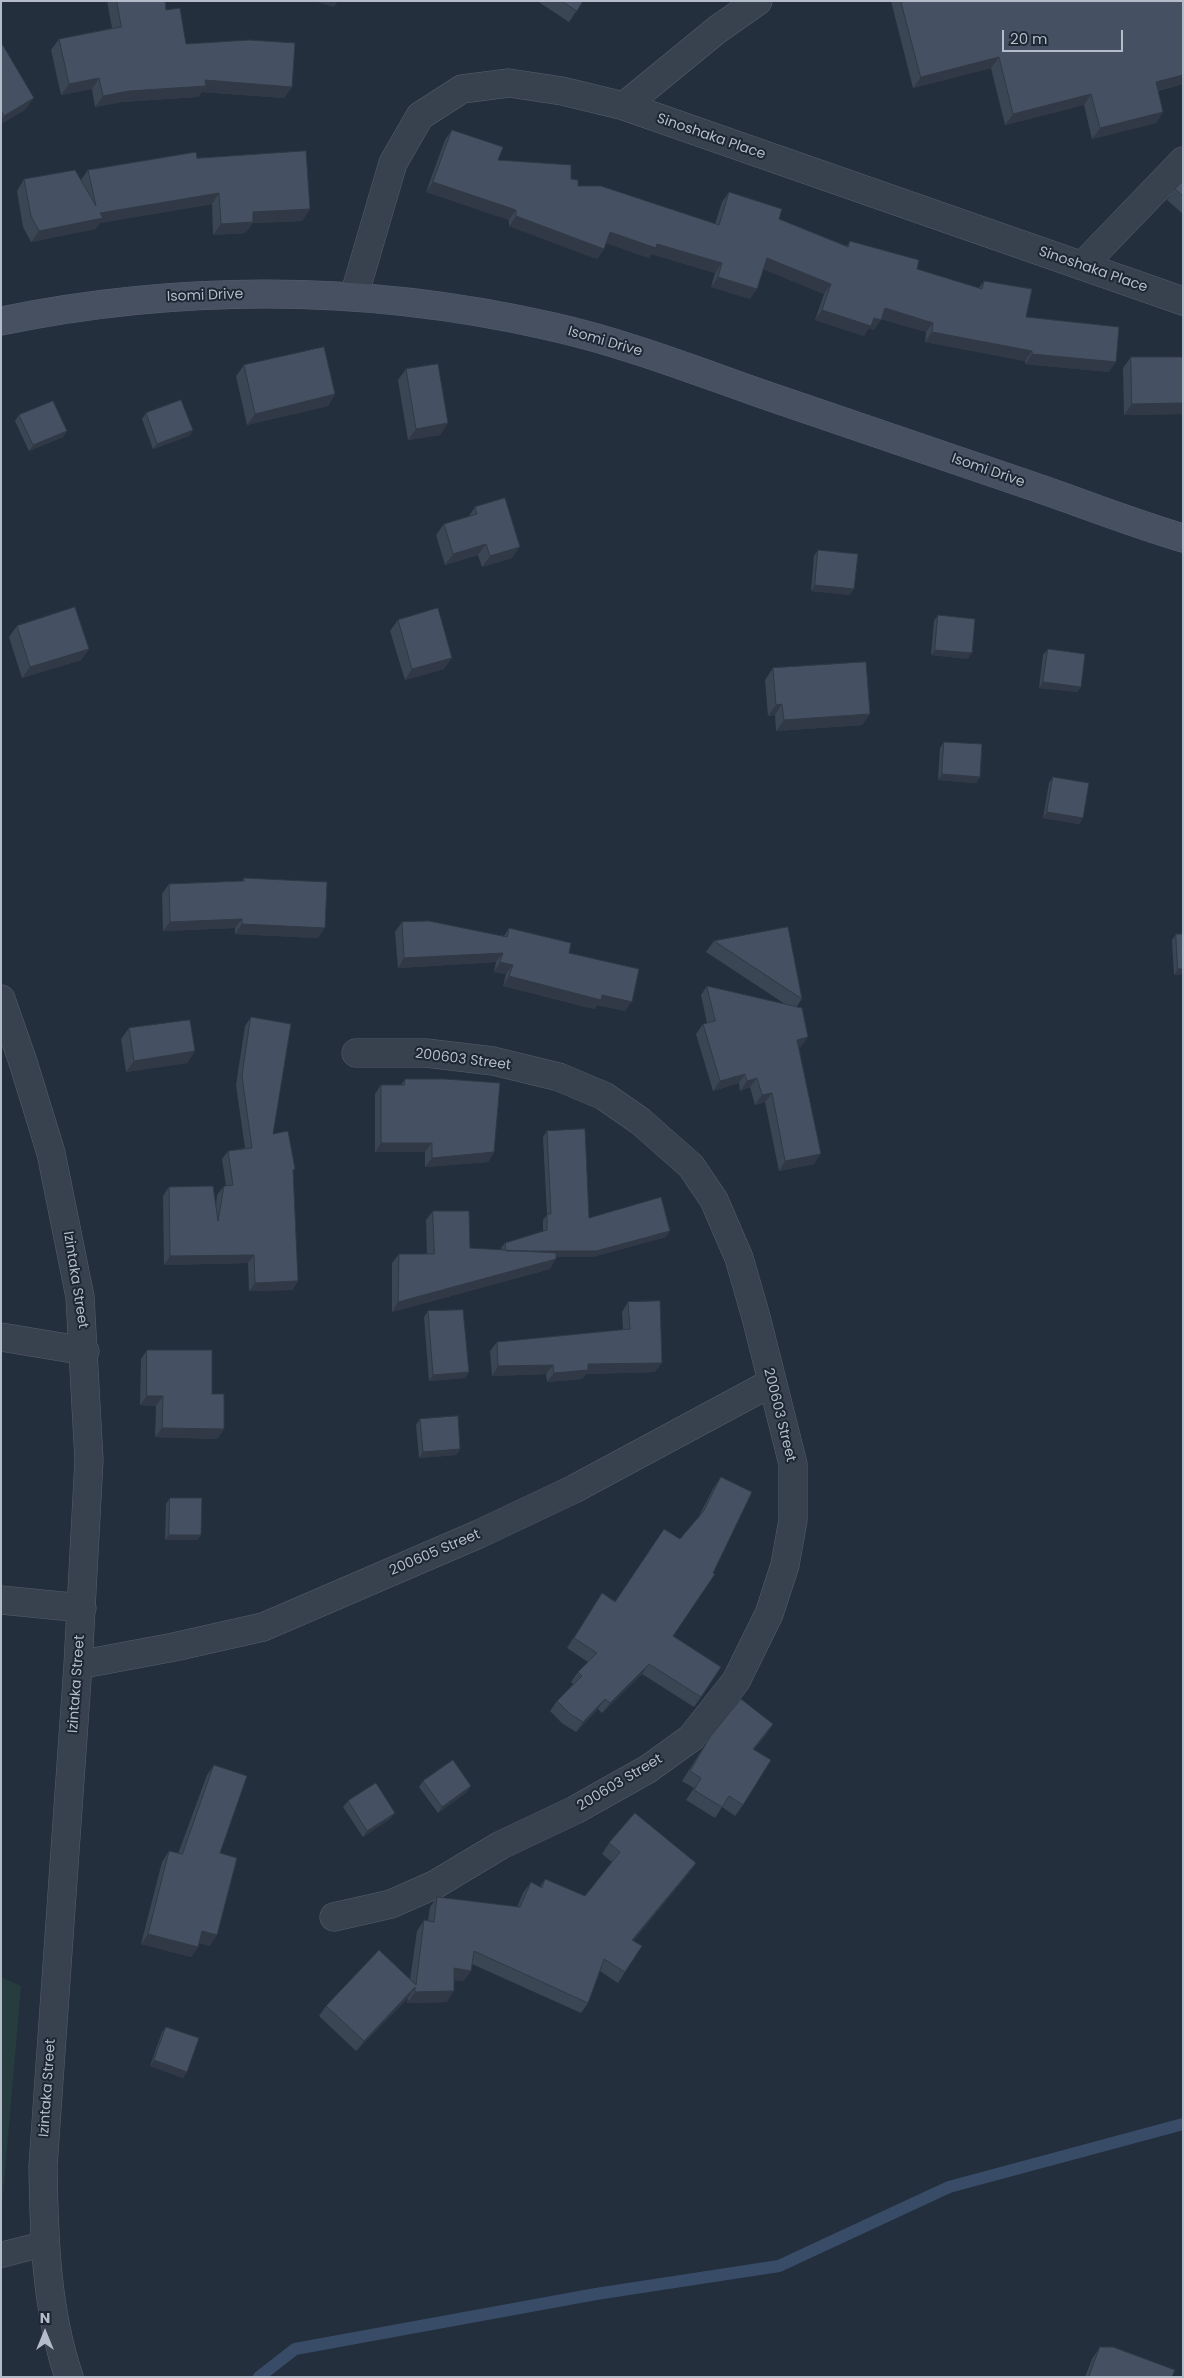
<!DOCTYPE html>
<style>
body{margin:0}
#map{position:relative;width:1184px;height:2378px;overflow:hidden;background:#242f3e;font-family:Poppins,sans-serif}
canvas{display:block}
.frame{position:absolute;inset:0;border:2px solid #b4bcc9;pointer-events:none}
.north{position:absolute;left:20px;top:2308px;width:50px;height:50px;-webkit-text-stroke:4px #1d2633;paint-order:stroke;rotate:0deg;font-size:14px;font-weight:700;line-height:20px;text-align:center;color:#b4bcc9}
.north::after{content:'';display:block;margin:auto;width:18px;height:22px;background:#b4bcc9;clip-path:polygon(50% 0,100% 100%,50% 72%,0 100%)}
.scale{position:absolute;left:1002px;top:30px;width:121px;height:22px;box-sizing:border-box;border:2px solid #b4bcc9;border-top:0;padding-left:6px;font-size:15px;line-height:18px;white-space:nowrap;color:#b4bcc9;-webkit-text-stroke:4px #1d2633;paint-order:stroke}
</style>
<div id="map">
<canvas width="1184" height="2378"></canvas>
<div class="frame"></div>
<div class="north">N</div>
<div class="scale">20 m</div>
</div>
<script>
const ctx = document.querySelector('canvas').getContext('2d');
ctx.lineJoin = 'round';
function paint(path, color) { ctx.fillStyle = color; ctx.fill(path, 'evenodd'); }
function trace(path, color, width, dash) { ctx.strokeStyle = color; ctx.lineWidth = width; ctx.lineCap = dash ? 'butt' : 'round'; ctx.setLineDash(dash || []); ctx.stroke(path); }
function write(font, color, halo, rows, align = 'center') {
  ctx.font = font + ' Poppins,sans-serif'; ctx.lineWidth = 4; ctx.setLineDash([]); ctx.textBaseline = 'middle'; ctx.strokeStyle = halo; ctx.fillStyle = color; for (const [text, x, y, turn = 0] of rows) {
    ctx.save(); ctx.translate(x, y); ctx.rotate((+turn || 0) * Math.PI / 180); ctx.textAlign = isNaN(turn) ? turn : align; if (halo) ctx.strokeText(text, 0, 0); ctx.fillText(text, 0, 0); ctx.restore();
  }
}
paint(new Path2D(`
 M1,1977L21,1986L1,2218Z`), '#263c3f');
trace(new Path2D(`
 M259,2377L295,2349L596,2294L779,2266L949,2187L1183,2124`), '#394c67', 12);
const lane = new Path2D(`
 M1,2255L44,2244`);
const street = new Path2D(`
 M624,106L718,29L758,1
 M1082,266L1183,161
 M354,296L393,163L420,116L462,89L509,83L562,91L624,106L1183,301
 M1,999L23,1062L51,1153L80,1297L89,1460L78,1665L43,2166C44,2236 46,2309 69,2377
 M1,1337L85,1351
 M1,1600L82,1608
 M78,1665L174,1647L263,1627L479,1534L574,1489L771,1383
 M334,1917L391,1904L436,1884L501,1845L575,1810L648,1769L691,1738L736,1681L769,1614L785,1565L793,1520V1464L756,1317L739,1258L714,1200L691,1166L640,1121L604,1096L559,1077L493,1061L426,1053H356`);
const secondary = new Path2D(`
 M1,321C183,284 368,285 549,326C622,342 694,370 765,395C854,426 943,456 1032,486C1082,503 1132,523 1183,538`);
trace(lane, '#565f6c', 26);
trace(street, '#565f6c', 29);
trace(secondary, '#565f6c', 29);
trace(lane, '#38414e', 25);
trace(street, '#38414e', 28);
trace(secondary, '#465061', 28);
paint(new Path2D(`
 M107,1H165L166,10L186,44L292,87L284,98L202,92L198,97L121,102L95,107L92,89L61,95L51,50L59,39L112,28Z
 M537,1H583L569,22Z
 M891,1H1183V84L1158,91L1163,112L1156,123L1092,139L1084,105L1005,125L991,68L913,88Z
 M1,42L26,109L1,124Z
 M452,130L498,160L571,179L578,186L715,224L722,202L729,192L779,219L847,246L850,241L917,269L979,288L984,281L1026,317L1109,372L1025,364V361L925,342L926,332L881,319L874,330L869,328L864,336L815,320L824,294L763,269L750,299L711,287L715,273L651,254L649,258L606,243L604,249L597,259L509,226V220L426,192L445,140Z
 M197,158L310,209L302,221L253,223L245,233L213,235L212,204L100,223L95,229L31,242L23,227L17,191L24,179L81,180L88,170Z
 M1183,181V214L1167,200L1175,189Z
 M1131,357H1183V414L1124,415L1123,368Z
 M244,365L335,394L328,406L247,425L236,376Z
 M406,369L448,423L440,435L408,440L398,380Z
 M146,413L193,430L189,436L153,449L142,419Z
 M19,415L67,431L63,437L29,451L15,421Z
 M475,507L512,558L482,567L478,555L445,565L436,535L444,524L469,516Z
 M818,550L850,595L811,591L814,556Z
 M938,615L968,659L931,655L934,621Z
 M398,620L444,669L405,680L390,631Z
 M17,626L89,649L81,660L22,678L9,637Z
 M1048,649L1081,687L1077,692L1039,688L1043,655Z
 M773,668L870,714L862,725L776,731L775,715L768,716L765,680Z
 M944,742L980,777L976,783L938,780L940,748Z
 M1053,777L1083,818L1079,824L1043,818L1049,783Z
 M244,878L318,938L235,934V928L163,931L162,894L169,884L242,881Z
 M402,922L504,936L509,928L569,953L625,1011L597,1005L594,1009L503,986L506,974L494,972L496,962L398,968L395,932Z
 M1176,934L1183,974L1174,975L1172,940Z
 M714,941L802,999L797,1006L801,1047H799L814,1164L779,1171L765,1102L755,1105L750,1087L740,1091L739,1083L713,1091L696,1034L703,1024L707,1023L701,995L707,986L785,1004L706,952Z
 M251,1017L273,1134L293,1173L298,1281L292,1290L249,1291L248,1263L164,1265L163,1196L169,1187L216,1206L217,1195L224,1186H226L222,1159L228,1151L245,1148L236,1085L245,1026Z
 M129,1028L195,1051L187,1063L126,1072L121,1039Z
 M405,1079L494,1152L488,1162L425,1167V1152H375V1094L381,1085H401Z
 M547,1131L589,1218L666,1237L592,1257H556L550,1269L392,1312V1263L399,1254H427L426,1220L433,1211L470,1248L502,1250L501,1248L505,1243L543,1232V1220L547,1215L543,1137Z
 M628,1302L655,1372L586,1374L582,1379L547,1382L546,1374L492,1376L490,1351L497,1342L623,1330L622,1312Z
 M428,1311L469,1372L465,1378L429,1381L424,1317Z
 M147,1350L212,1394L224,1429L217,1439L155,1437L156,1406L140,1405L141,1359Z
 M420,1419L460,1449L456,1455L419,1458L416,1425Z
 M721,1477L673,1636L701,1697L694,1707L642,1674L602,1713L598,1709L576,1732L563,1724L550,1711L557,1701L573,1684L571,1682L578,1672L588,1662L567,1648L602,1593L615,1601L680,1539L698,1518L714,1487Z
 M170,1498L201,1535L197,1540H165L166,1504Z
 M773,1724L766,1735L754,1749L743,1805L735,1816L722,1807L715,1818L686,1800L694,1788L682,1781L710,1737Z
 M214,1765L220,1853L210,1946L199,1943L198,1947L191,1957L141,1944L162,1862L169,1851L178,1854L207,1775Z
 M423,1781L467,1792L438,1813L419,1787Z
 M348,1801L391,1818L363,1837L343,1807Z
 M609,1843L696,1863L688,1874L633,1941L625,1972L618,1983L600,1971L588,2003L581,2013L472,1964L471,1971L463,1981L454,1980L447,2002L407,2003L408,1998L356,2051L319,2016L326,2006L410,1980L417,1931L424,1920L428,1921L430,1907L437,1897L517,1907L523,1893L531,1882L540,1887L545,1879L585,1896L612,1862L602,1854Z
 M166,2027L187,2072L183,2078L150,2066L162,2032Z
 M1100,2347L1172,2377H1085L1092,2359Z`), '#3b4654');
paint(new Path2D(`
 M313,1H338L334,7Z
 M999,57L991,68L913,88L921,77Z
 M1183,75V84L1148,93L1156,82Z
 M99,78L92,89L61,95L69,84Z
 M205,80L292,87L284,98L202,92L198,97L121,102L95,107L103,96L129,91Z
 M1091,94L1084,105L1005,125L1013,114Z
 M34,98L26,109L1,124V119L4,116Z
 M1163,112L1156,123L1092,139L1100,128Z
 M433,182L516,210L509,220L426,192Z
 M219,193L212,204L100,223L95,229L31,242L39,231L100,213Z
 M310,209L302,221L253,223L245,233L213,235L221,224L253,212Z
 M516,216L604,249L597,259L509,226Z
 M610,232L657,244L722,263L715,273L651,254L649,258L603,242Z
 M767,258L831,284L824,294L760,268Z
 M718,277L757,289L750,299L711,287Z
 M885,308L933,323L926,332L878,318Z
 M822,310L874,318L881,320L874,330L869,328L864,336L815,320Z
 M932,332L1032,351L1025,361L925,342Z
 M1032,354L1116,362L1109,372L1025,364Z
 M335,394L328,406L247,425L255,414Z
 M1183,403V414L1124,415L1132,404Z
 M448,423L440,435L408,440L416,429Z
 M193,430L189,436L153,449L157,444Z
 M67,431L63,437L29,451L33,445Z
 M486,544L478,555L445,565L453,554Z
 M520,547L512,558L482,567L490,556Z
 M815,585L854,589L850,595L811,591Z
 M89,649L81,660L22,678L30,667Z
 M935,650L972,653L968,659L931,655Z
 M452,658L444,669L405,680L412,669Z
 M1043,682L1081,687L1077,692L1039,688Z
 M782,704L775,715L768,716L776,705Z
 M870,714L862,725L776,731L784,720Z
 M942,774L980,777L976,783L938,780Z
 M1047,812L1083,818L1079,824L1043,818Z
 M242,919L235,928L163,931L170,922Z
 M242,924L325,928L318,938L235,934Z
 M503,953L496,962L398,968L404,958Z
 M500,962L513,965L506,974L494,972Z
 M1178,969H1183V974L1174,975Z
 M509,976L602,995L632,1002L625,1011L597,1005L594,1009L503,986Z
 M808,1037L801,1047L790,1049L797,1040Z
 M195,1051L187,1063L126,1072L134,1061Z
 M745,1074L739,1083L713,1091L720,1081Z
 M757,1078L750,1087L740,1091L747,1081Z
 M772,1093L765,1102L755,1105L762,1095Z
 M381,1143H432L425,1152H375Z
 M494,1152L488,1162L425,1167L432,1158Z
 M821,1154L814,1164L779,1171L785,1161Z
 M670,1231L666,1237L592,1257H503L507,1251Z
 M254,1255L248,1263L164,1265L170,1256Z
 M556,1259L550,1269L392,1312L398,1302Z
 M298,1281L292,1290L249,1291L255,1283Z
 M662,1363L655,1372L586,1374L582,1379L547,1382L554,1373L588,1364Z
 M553,1365L546,1374L492,1376L498,1366Z
 M469,1372L465,1378L429,1381L433,1375Z
 M147,1396H163L156,1406L140,1405Z
 M162,1428L224,1429L217,1439L155,1437Z
 M460,1449L456,1455L419,1458L423,1452Z
 M169,1535H201L197,1540H165Z
 M649,1664L642,1674L602,1713L610,1703Z
 M605,1699L598,1709L576,1732L583,1722Z
 M773,1724L766,1735L745,1759Z
 M471,1786L467,1792L438,1813L442,1807Z
 M395,1813L391,1818L363,1837L367,1831Z
 M696,1863L688,1874L625,1951L632,1940Z
 M202,1931L217,1935L210,1946L195,1942Z
 M148,1934L198,1947L191,1957L141,1944Z
 M454,1968L471,1971L463,1981L446,1979Z
 M415,1987L408,1998L356,2051L364,2041Z
 M454,1991L447,2002L407,2003L415,1992Z
 M154,2060L187,2072L183,2078L150,2066Z`), '#303945');
const building = new Path2D(`
 M117,1H165L166,10L180,8L186,44L249,40L295,43L292,87L205,80L206,86L129,91L103,96L99,78L69,84L59,39L121,27Z
 M562,1H583L577,11Z
 M901,1H1183V75L1156,82L1163,112L1100,128L1091,94L1013,114L999,57L921,77Z
 M1,42L34,98L4,116L1,111Z
 M452,130L503,147L498,160L571,165V179L578,180V186H601L719,225L729,192L782,209L779,219L848,247L850,241L919,260L917,269L982,289L984,281L1032,289L1026,317L1119,327L1116,362L1032,354V351L932,332L933,323L885,308L881,320L874,318L871,326L822,310L831,284L767,258L757,289L718,277L722,263L657,244L656,248L610,232L604,249L516,216V210L433,182Z
 M306,151L310,209L253,212V222L221,224L219,193L100,213L103,218L39,231L31,216L24,179L75,170L96,206L88,170L196,152L197,158Z
 M1183,181V196L1175,189Z
 M324,347L335,394L255,414L244,365Z
 M1131,357H1183V403L1132,404Z
 M438,364L448,423L416,429L406,369Z
 M181,400L193,430L157,444L146,413Z
 M53,401L67,431L33,445L19,415Z
 M505,498L520,547L490,556L486,544L453,554L444,524L477,514L475,507Z
 M818,550L858,554L854,589L815,585Z
 M75,607L89,649L30,667L17,626Z
 M438,608L452,658L412,669L398,620Z
 M938,615L975,619L972,653L935,650Z
 M1048,649L1085,654L1081,687L1043,682Z
 M866,662L870,714L784,720L782,704L776,705L773,668Z
 M944,742L982,744L980,777L942,774Z
 M1053,777L1089,783L1083,818L1047,812Z
 M244,878L327,882L325,928L242,924V919L170,922L169,884L244,881Z
 M429,921L507,937L509,928L571,943L569,953L639,969L632,1002L602,995L601,1000L509,976L513,965L500,962L503,953L404,958L402,922Z
 M788,927L802,999L714,941Z
 M1176,934H1183V969H1178Z
 M707,986L802,1008L808,1037L797,1040L821,1154L785,1161L772,1093L762,1095L757,1078L747,1081L745,1074L720,1081L703,1024L715,1021Z
 M251,1017L291,1024L273,1134L288,1131L295,1169L293,1170L298,1281L255,1283L254,1255L170,1256L169,1187L213,1186L218,1221L224,1186L233,1185L228,1151L252,1148L242,1076Z
 M190,1020L195,1051L134,1061L129,1028Z
 M405,1079H445L500,1083L494,1152L432,1158V1143H381V1085H404Z
 M585,1129L589,1218L661,1197L670,1231L596,1251H506L505,1243L547,1230V1214H551L547,1131Z
 M433,1211H469L470,1248L556,1253V1259L398,1302L399,1254H434Z
 M660,1301L662,1363L588,1364V1370L554,1373L553,1365L498,1366L497,1342L630,1329L628,1302Z
 M463,1310L469,1372L433,1375L428,1311Z
 M147,1350H212V1394H224V1429L162,1428L163,1396H147Z
 M458,1416L460,1449L423,1452L420,1419Z
 M721,1477L752,1492L713,1573L715,1574L673,1636L721,1667L701,1697L649,1664L610,1703L605,1699L583,1722L570,1714L557,1701L582,1676L578,1672L597,1653L574,1638L602,1593L615,1602L664,1529L680,1539L703,1512Z
 M170,1498H202L201,1535H169Z
 M741,1699L773,1724L753,1749L771,1760L743,1805L729,1796L722,1807L694,1790L701,1778L690,1771L710,1737Z
 M453,1760L471,1786L442,1807L423,1781Z
 M214,1765L247,1776L220,1853L237,1858L217,1935L202,1931L198,1947L148,1934L169,1851L182,1854Z
 M376,1783L395,1813L367,1831L348,1801Z
 M635,1813L696,1863L632,1940L642,1946L625,1972L604,1959L588,2003L474,1951L471,1971L454,1968V1991L415,1992V1987L364,2041L326,2006L379,1950L416,1985L424,1920L434,1922L437,1897L520,1907L531,1882L542,1888L545,1879L585,1896L620,1852L609,1843Z
 M166,2027L199,2038L187,2072L154,2060Z
 M1100,2347H1113L1175,2370L1172,2377H1089Z`);
paint(building, '#455162');
trace(building, '#303945', 1);
write('14px', '#b4bcc9', '#1d2633', [
 ["Sinoshaka Place",711,137,19],
 ["Sinoshaka Place",1093,270,19],
 ["Isomi Drive",205,296,-2],
 ["Isomi Drive",605,342,16],
 ["Isomi Drive",988,471,19],
 ["200603 Street",463,1060,7],
 ["Izintaka Street",75,1280,81],
 ["200603 Street",779,1415,76],
 ["200605 Street",435,1553,-23],
 ["Izintaka Street",77,1684,-86],
 ["200603 Street",620,1783,-31],
 ["Izintaka Street",48,2088,-86]
]);
</script>
